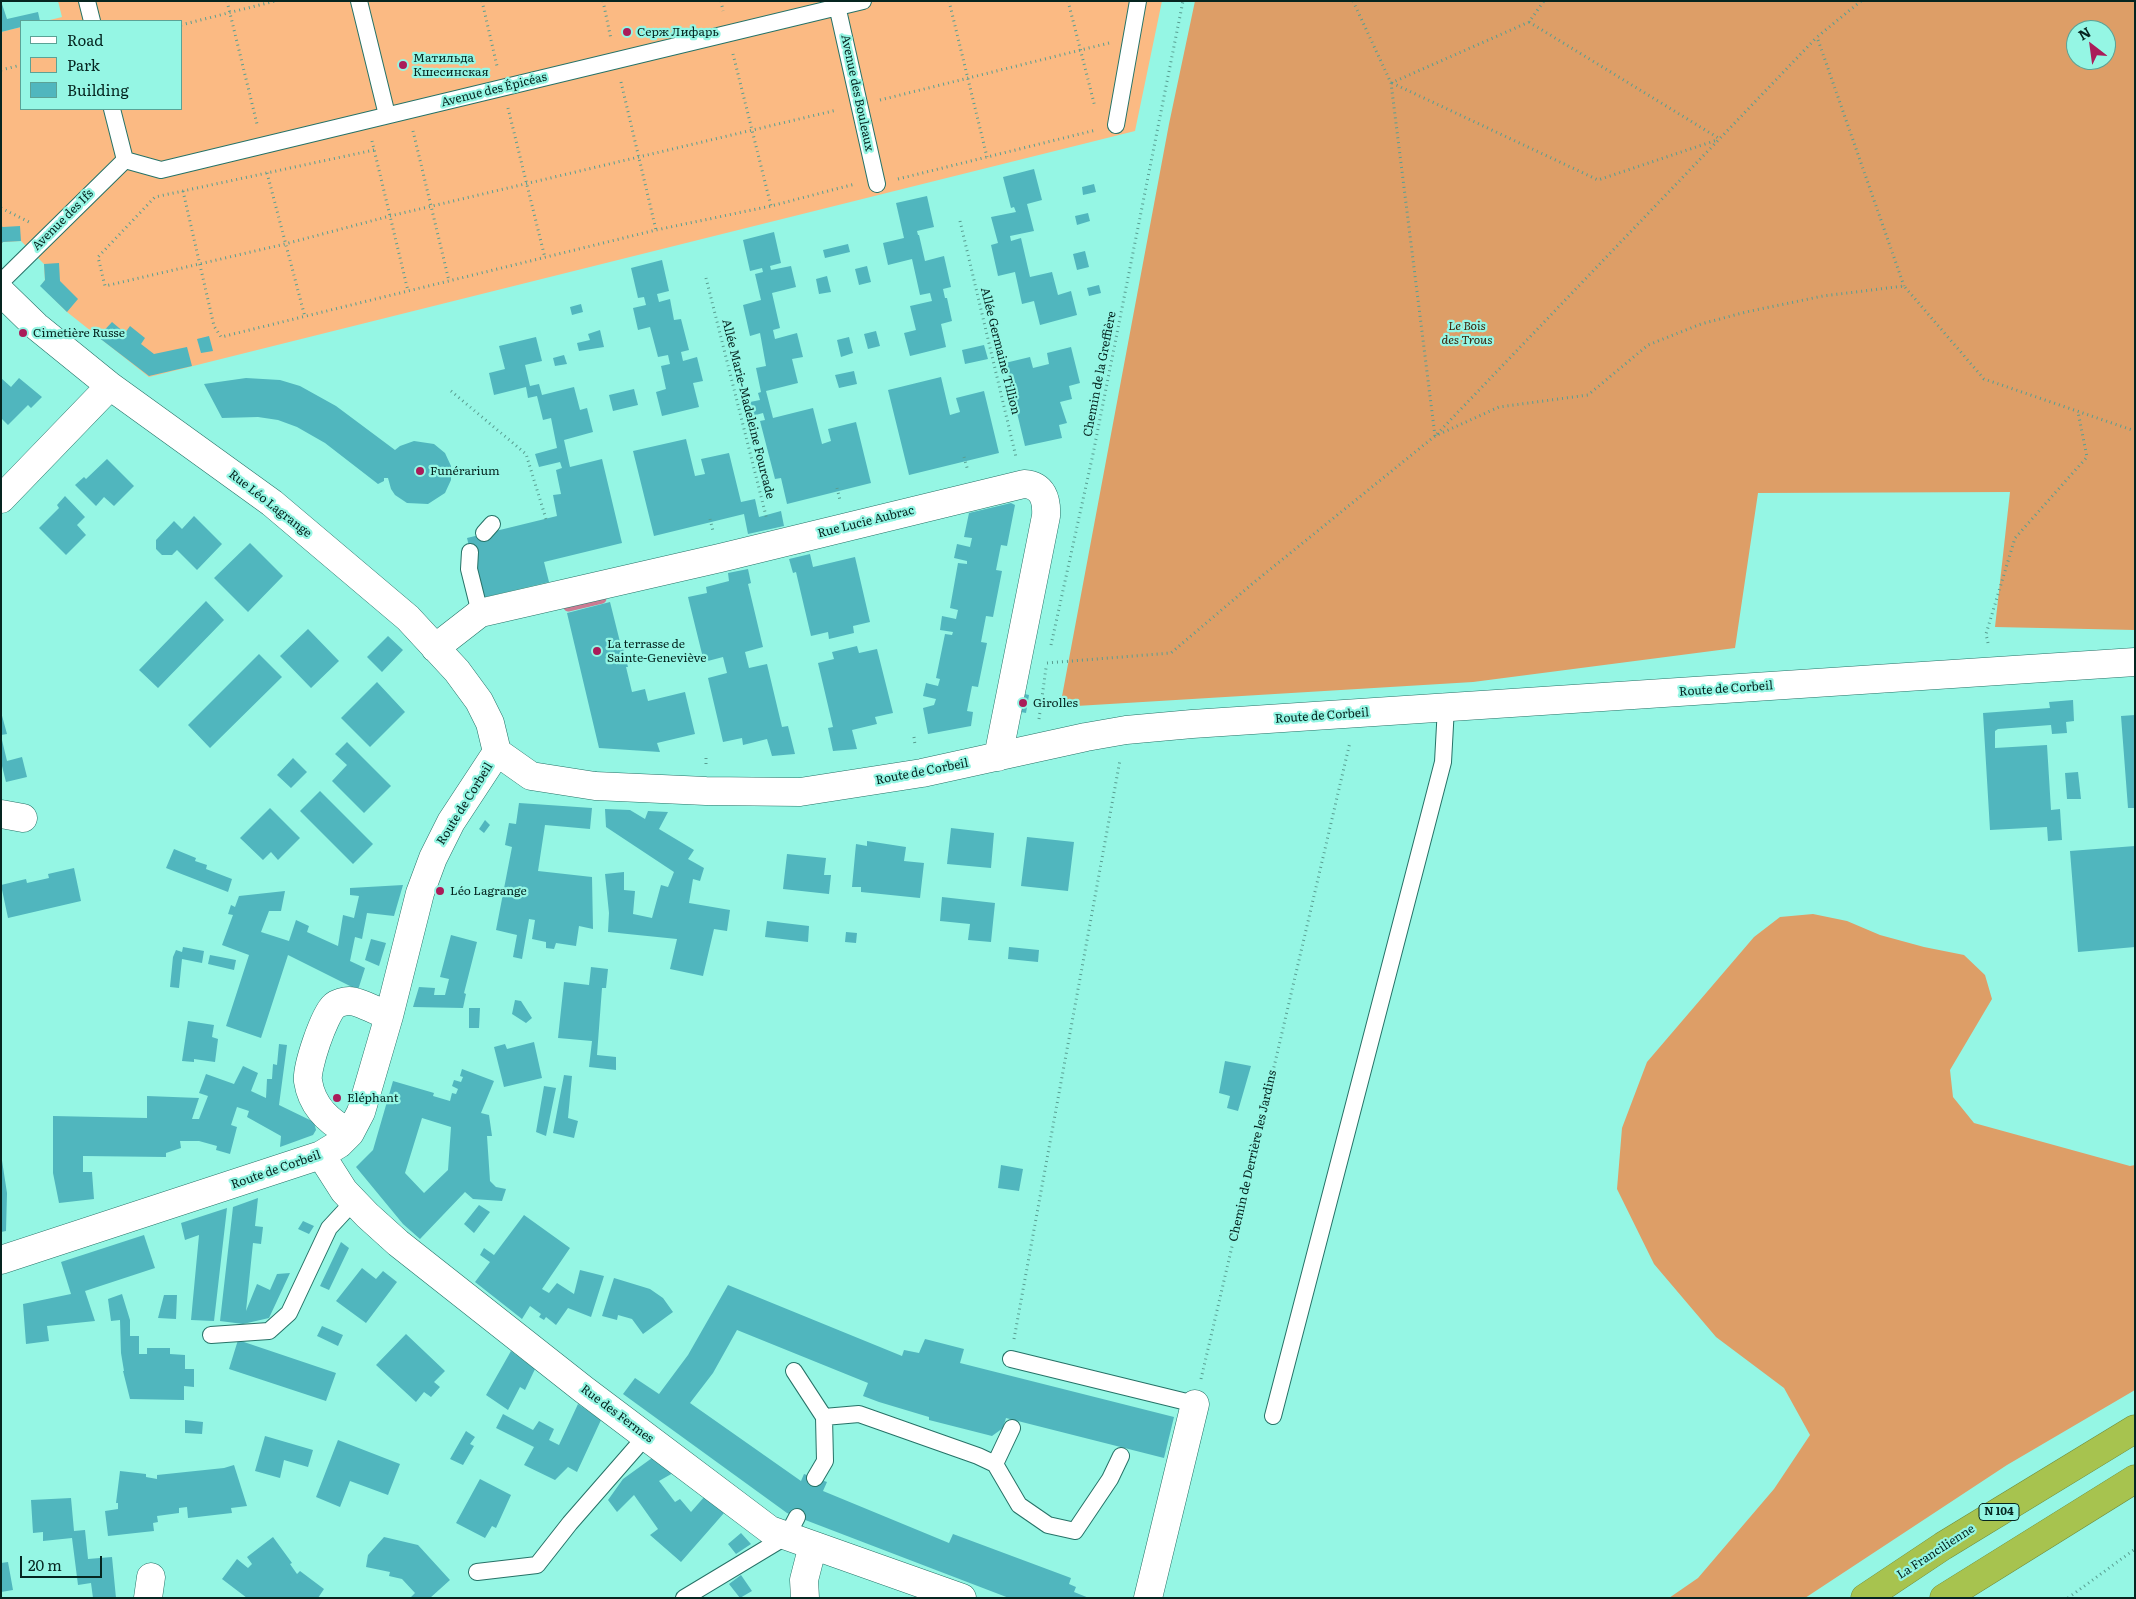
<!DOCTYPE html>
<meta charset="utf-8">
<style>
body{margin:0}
#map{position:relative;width:2136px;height:1599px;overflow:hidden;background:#95f6e4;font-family:Literata,serif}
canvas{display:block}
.frame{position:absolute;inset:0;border:2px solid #052520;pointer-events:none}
.legend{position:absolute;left:20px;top:20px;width:162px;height:90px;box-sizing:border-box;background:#95f6e4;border:1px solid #5ba296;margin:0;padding:6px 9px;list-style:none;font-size:15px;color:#052520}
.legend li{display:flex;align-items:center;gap:10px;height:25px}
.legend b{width:25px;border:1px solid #5ba296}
.north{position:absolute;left:2066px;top:20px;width:50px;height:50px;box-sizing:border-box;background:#95f6e4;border:1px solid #5ba296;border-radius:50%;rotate:330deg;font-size:14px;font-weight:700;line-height:20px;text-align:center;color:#052520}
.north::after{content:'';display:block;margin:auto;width:18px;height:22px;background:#aa1c59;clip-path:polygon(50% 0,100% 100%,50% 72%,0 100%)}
.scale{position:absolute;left:20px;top:1556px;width:82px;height:22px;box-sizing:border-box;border:2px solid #052520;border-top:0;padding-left:6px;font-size:15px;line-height:18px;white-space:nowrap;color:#052520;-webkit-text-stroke:4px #95f6e4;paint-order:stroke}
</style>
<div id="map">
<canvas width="2136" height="1599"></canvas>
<div class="frame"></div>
<ul class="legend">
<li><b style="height:6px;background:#fff"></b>Road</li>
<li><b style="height:14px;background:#fbba83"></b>Park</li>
<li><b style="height:14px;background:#50b6be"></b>Building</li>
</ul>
<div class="north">N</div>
<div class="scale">20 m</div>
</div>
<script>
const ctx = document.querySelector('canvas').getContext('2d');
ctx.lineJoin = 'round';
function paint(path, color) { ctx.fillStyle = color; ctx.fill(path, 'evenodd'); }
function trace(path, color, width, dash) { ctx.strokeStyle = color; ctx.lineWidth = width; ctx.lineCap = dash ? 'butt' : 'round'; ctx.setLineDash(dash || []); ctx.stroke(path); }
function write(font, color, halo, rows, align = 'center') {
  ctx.font = font + ' Literata,serif'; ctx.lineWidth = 4.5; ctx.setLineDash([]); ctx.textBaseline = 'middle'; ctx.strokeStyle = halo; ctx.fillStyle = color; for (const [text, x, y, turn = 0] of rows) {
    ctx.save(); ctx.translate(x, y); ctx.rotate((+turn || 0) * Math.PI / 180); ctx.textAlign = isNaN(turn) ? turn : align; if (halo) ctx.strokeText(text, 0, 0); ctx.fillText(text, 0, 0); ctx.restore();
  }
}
paint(new Path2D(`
 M58,1H1162L1135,131L149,377L67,312L41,286L45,280L44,264L21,241L3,242L1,244V32L21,27V109H181V21H46L62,17Z`), '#fbba83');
paint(new Path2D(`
 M1195,1H2135V630L1995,627L2010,492L1758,493L1735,648L1473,682L1060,707L1169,124ZM2076,30H2106V60H2076Z
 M1813,914L1847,921L1880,935L1924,947L1964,955L1985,975L1992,999L1950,1070L1953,1097L1974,1123L2130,1166L2135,1165V1390L2007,1465L1805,1598H1669L1698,1578L1774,1489L1810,1435L1784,1388L1716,1337L1654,1264L1617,1189L1622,1128L1647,1062L1754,937L1780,917Z`), '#dd9e67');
trace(new Path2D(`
 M568,607L602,599`), '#cb7b92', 9);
paint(new Path2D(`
 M1,1L7,19L38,12L40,21H21V27L1,32Z
 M1034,169L1042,200L1027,204L1034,231L1010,236L1011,241L1021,238L1030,277L1052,272L1058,295L1071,291L1077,315L1040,325L1034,301L1022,304L1015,272L998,276L991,245L998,243L991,217L1016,212L1014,207L1011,208L1003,177Z
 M1094,184L1096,192L1083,195L1082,187Z
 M927,196L934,227L917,231L918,235H919L925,261L944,256L951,287L943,289L945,298H947L952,321L941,324L946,347L910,356L904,333L916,330L910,306L932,301L930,293L920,295L912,259L888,265L883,243L904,238L896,203Z
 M1088,213L1090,221L1077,225L1075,216Z
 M1,226L3,227L20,226L21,241L3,242L1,244Z
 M774,232L781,263L770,266L771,270L791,266L796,287L772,293L780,328L773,330L775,339L797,333L803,357L792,359L798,383L766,391L773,418L813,408L822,444L831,441L828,429L856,422L871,483L787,504L781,478L775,479L760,421L765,420L763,413L748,417L745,403L760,400L758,393L761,392L756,368L766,366L760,333L750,336L743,305L761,300L755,274L763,272L762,268L750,271L743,240Z
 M848,244L850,252L825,258L823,250Z
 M1085,251L1089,267L1077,270L1073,254Z
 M662,260L669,291L657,294L659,302L670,299L674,320L681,319L689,350L681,352L683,361L697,357L703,381L693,383L699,407L662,416L656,392L666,389L661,366L670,364L668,355L658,357L650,327L638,330L633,308L646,305L644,297L638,298L631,268Z
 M59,263L60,281L78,299L67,312L40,286L45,280L44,264Z
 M867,266L871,282L859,285L855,269Z
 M827,276L831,292L819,294L816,279Z
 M1099,285L1101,293L1089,296L1087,288Z
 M581,304L583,312L572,315L570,307Z
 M112,322L125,333L130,326L145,338L141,344L154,354L187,347L192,366L149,376L98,337Z
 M600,330L604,347L579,351L577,343L590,340L588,334Z
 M876,331L880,346L868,349L864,334Z
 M209,336L213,351L201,353L197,339Z
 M536,337L542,361L525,365L530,386L539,384L542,395L574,387L580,410L587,408L593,432L564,440L570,467L602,459L622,543L544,562L549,582L481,598L467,538L557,516L553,495L561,494L556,470L562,468L560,462L539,467L535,454L557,448L551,418L543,420L537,396L528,398L526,387L494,395L489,373L505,369L499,346Z
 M849,337L853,353L841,357L837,340Z
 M984,345L988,359L965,364L962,350Z
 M1071,347L1080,383L1069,386L1072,399L1060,402L1067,423L1059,425L1062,438L1025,446L1005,363L1030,357L1033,368L1049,364L1047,353Z
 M564,355L567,364L555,366L553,358Z
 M854,371L857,384L839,388L835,375Z
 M941,377L950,415L960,412L956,398L984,391L999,453L909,475L888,390Z
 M1,378L11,387L19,378L42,397L31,408L28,405L8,425L1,418Z
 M246,378L280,380L300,386L336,406L395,450L400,446L414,441L434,444L445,453L451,466V480L445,493L428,504L407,503L395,495L391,489L388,478H384V481L378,484L325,443L297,427L278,420L258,417L222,418L204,384Z
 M634,389L638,405L613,411L609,395Z
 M686,439L695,476L705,474L701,459L729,453L741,502L755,499L759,517L781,511L784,526L748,534L744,514L654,536L633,451Z
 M107,459L134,486L114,506L104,497L96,506L75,485L84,477L86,479Z
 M65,496L85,517L77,525L86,535L66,555L39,528L59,508L57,505Z
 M1011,503L1015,505L1007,546L1001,545L996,570L1002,571L993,617L986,616L981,642L987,643L978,687L972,686L967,711L973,712L971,726L928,734L923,708L934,705L936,699L923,696L926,683L938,686L940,679L936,678L945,634L952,635L953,632L940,630L942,616L956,619L958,610L950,608L958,563L967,564V561L954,558L957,544L970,547L972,538L964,537L969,513Z
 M194,516L222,544L197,570L177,550L172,555H162L156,549V540L174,521L182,529Z
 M250,543L283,576L248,612L214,578Z
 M810,554L813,567L855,557L870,622L853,626L854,633L829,639L828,632L811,636L796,572L793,573L789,559Z
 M748,569L751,583L748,584L763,647L745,652L749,668L767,664L782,727L788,726L795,754L772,756L767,739L743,745L742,738L723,742L708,678L727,673L723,657L704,662L688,597L707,593L706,587L729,581L728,573Z
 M206,601L224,620L158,688L139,670Z
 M610,602L622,650L623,649L628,667H626L632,692L645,689L648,701L685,692L695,734L657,743L660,752L599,748L567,613Z
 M308,629L339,661L311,688L280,656Z
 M388,636L403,650L382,672L367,657Z
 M857,646L859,653L877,649L893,713L875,717L877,724L852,730L857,749L833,751L828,728L833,727L818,663L834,659L832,652Z
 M259,654L282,677L210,748L188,725Z
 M377,682L405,712L370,747L341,718Z
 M1020,693L1029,695L1026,713L1016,711Z
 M2073,700L2074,721L2066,722L2067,733L2052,734L2051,725L1998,729L1995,731V748L2047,745L2051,810L2060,809L2062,840L2048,841L2047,827L1990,830L1983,713L2050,708L2049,702Z
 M1,712L7,734L1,735Z
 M2135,715V808H2128L2121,716Z
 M2,740L7,761L22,757L27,777L6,782L1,762Z
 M347,742L391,786L364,813L332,781L347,765L335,754Z
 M293,758L307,772L291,788L277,775Z
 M2078,772L2081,799H2067L2065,773Z
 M320,791L373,844L353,864L300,811Z
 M519,803L592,808L590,829L545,825L538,871L592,877L593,929L579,926L576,946L556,943L554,949L546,948V942L532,939L535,920L529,919L522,959L513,957L517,935L496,930L512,847L505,845L509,823L516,824Z
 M270,808L300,838L278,860L271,852L263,860L240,838Z
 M605,809L630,810L645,819L648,811L668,812L659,829L694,850L688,859L704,868L700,881L693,879L689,903L730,910L727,931L714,929L703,976L670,969L677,939L608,932L609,913L605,874L624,872V890L635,891L633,914L652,918L661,885L668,887L674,872L606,827Z
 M485,820L490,825L484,833L479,829Z
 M951,828L994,833L991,868L947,864Z
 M1027,837L1074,842L1068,891L1021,886Z
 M867,841L906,847L904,861L924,863L920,898L861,892V887H852L856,844L867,846Z
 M2135,846V947L2078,952L2070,851Z
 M174,849L196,858L195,861L207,865L206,869L232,879L228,892L166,868Z
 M787,854L826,858L824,875H831L829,894L783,889Z
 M74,868L81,901L8,918L1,885L26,879L27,883L49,878L48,874Z
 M403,885L394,916L367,913L362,939L355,937L350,961L365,968L358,990L288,955L261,1038L226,1026L249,955L222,945L233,915L228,914L231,905L235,907L239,896L285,891L281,911H269L261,932L289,941L296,920L309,926L307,932L338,946L343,915L354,918L359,896L350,895V888Z
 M942,897L995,903L991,942L968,940L970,924L940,921Z
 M767,921L809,926L808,942L765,937Z
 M846,932L857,933L856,943L845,942Z
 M451,935L477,942L464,993L466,994L463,1008L413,1007L419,987L435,988L434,995H445L449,979L440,977Z
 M371,939L386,943L379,966L365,960Z
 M183,947L204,951L202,963L182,959L179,988L170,987L173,957L176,950L182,952Z
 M1009,947L1039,950L1038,962L1008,959Z
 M210,955L236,960L234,970L208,964Z
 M591,967L608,969L606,988H602L597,1055L616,1057V1070L589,1067L592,1041L558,1038L564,982L589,985Z
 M515,1000L521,1001L532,1018L526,1023L512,1014Z
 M469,1008H480L479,1028H469Z
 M188,1021L214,1025L212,1037L218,1039L215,1062L194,1059V1062L182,1061Z
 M534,1042L542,1078L504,1087L494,1047L505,1044L507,1049Z
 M279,1044L287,1045L279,1105L314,1122L316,1130L313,1135L280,1147L281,1136L247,1117L249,1111L237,1107L231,1125L237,1127L230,1154L216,1150L217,1146L199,1141H180L181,1148L166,1153V1157L83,1156V1172H92L94,1199L59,1203L53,1173V1116L147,1118V1096L199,1098L192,1119H199L208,1096L199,1093L206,1074L234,1084L243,1066L258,1073L251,1091L266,1098L267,1079H272L273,1064L277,1065Z
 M1225,1061L1251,1066L1238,1111L1227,1108L1230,1096L1219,1093Z
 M462,1069L494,1081L481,1113L489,1115L492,1136H487L490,1181L496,1187L506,1189L502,1201L473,1199L465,1192L420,1239L403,1224L356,1167L373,1150L393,1081L434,1093L433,1096L450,1101L452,1093L456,1094L458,1089L452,1086L454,1080L461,1082L463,1077L460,1076ZM422,1118L451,1127L448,1170L424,1193L405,1173Z
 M564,1075L572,1076L568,1118L578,1121L574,1138L553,1133Z
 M544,1086L556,1088L546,1136L536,1132Z
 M1,1154L7,1193L6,1231L1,1232Z
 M1001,1165L1023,1169L1019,1191L998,1188Z
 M258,1198L255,1226L263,1227L261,1244L253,1243L246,1311L257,1284L270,1290L277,1274L290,1273L269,1318L243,1324L220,1321L233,1207Z
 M479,1205L490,1212L474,1233L464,1224Z
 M227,1208L214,1321L191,1320L199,1235L185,1240L181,1223Z
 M524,1215L570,1248L542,1289L549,1293L557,1283L574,1294L580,1270L604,1276L591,1317L568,1308L556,1325L546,1317L544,1320L539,1317L541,1314L530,1306L522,1319L475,1282L490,1262L480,1255L484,1248L494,1255Z
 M303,1221L314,1226L309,1234L298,1229Z
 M144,1235L155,1268L85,1291L95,1321L47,1326L49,1341L26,1344L23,1304L71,1294L61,1262Z
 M341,1242L349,1248L329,1290L320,1286Z
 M362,1268L376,1279L383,1271L397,1282L366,1323L336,1301Z
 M614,1278L650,1289L663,1298L673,1312L643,1334L632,1319L618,1315L617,1320L602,1316Z
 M728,1285L902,1356L904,1350L919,1353L925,1339L964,1349L960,1363L1174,1417L1164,1458L1006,1418L1003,1428L992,1436L929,1420V1417L879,1402L863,1396L868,1383L737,1330L713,1373L690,1403L801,1481L804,1474L827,1482L823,1491L949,1543L953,1534L1071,1578L1069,1584L1076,1587L1074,1592L1089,1598H1009L787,1513L623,1394L635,1378L659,1394L688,1355Z
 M122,1294L130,1320V1336H139V1354H147V1348H170V1354L185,1355V1369H194V1387L184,1386V1400L130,1399L123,1371H124L121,1353L120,1320L111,1321L108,1299Z
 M164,1295H177L176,1319L158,1318Z
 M322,1326L343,1335L338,1346L317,1336Z
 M406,1334L445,1371L434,1382L440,1387L431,1397L424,1392L416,1402L376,1365Z
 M238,1340L336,1373L326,1401L229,1369Z
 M511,1351L535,1369L525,1390L520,1387L508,1410L486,1395Z
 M578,1404L601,1420L577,1472L568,1467L555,1480L524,1465L534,1447L496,1428L503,1414L533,1430L539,1421L554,1429L549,1440L559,1445Z
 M185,1420L203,1422L202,1434L185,1433Z
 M466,1431L475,1437L470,1444L474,1446L463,1465L450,1459Z
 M265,1436L313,1450L308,1467L284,1460L280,1478L255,1471Z
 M338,1440L400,1464L388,1495L350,1481L340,1507L316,1497Z
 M652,1458L673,1473L659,1481L675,1502L680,1499L691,1512L705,1496L724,1513L681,1562L650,1535L658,1529L634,1495L617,1512L608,1500L623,1479Z
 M234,1465L247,1506L231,1508L232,1513L188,1518L187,1507L179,1508V1513L157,1516L158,1522L153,1523L154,1531L108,1536L105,1511L118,1509V1503H116L120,1471L146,1474V1477L157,1479V1475L224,1468Z
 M480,1479L511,1495L496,1528L492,1526L485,1538L456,1523Z
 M71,1498L74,1531L85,1530L88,1559L112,1557L116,1598H93L91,1583L78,1585L72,1538L43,1541V1532L33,1533L31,1500Z
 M741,1533L751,1544L736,1554L728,1544Z
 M273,1537L292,1563L290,1564L297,1574L300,1571L324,1589L318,1598H247L222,1579L237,1559L248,1568L252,1564L247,1557Z
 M384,1537L418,1545L450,1580L430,1598H410L415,1593L402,1579L389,1576L390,1572L366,1567L368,1555Z
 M8,1562L13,1590L1,1592V1563Z
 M741,1575L752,1591L740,1598L729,1584Z`), '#50b6be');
const lane = new Path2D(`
 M87,1L92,21
 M359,1L387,115
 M836,1L877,184
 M112,109L125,160
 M1116,125L1138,1
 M125,160L161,170L863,1
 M1,282L125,160
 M484,533L492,524
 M470,552L469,569L480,613
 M211,1335L269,1331L289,1313L329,1228L354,1201
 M1011,1359L1195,1404
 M794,1371L824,1417L825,1461L815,1478
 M1273,1416L1443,762L1446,707
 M824,1417L859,1414L978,1456L995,1464L1019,1505L1048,1525L1075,1531L1110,1479L1121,1456
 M995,1464L1012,1428
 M477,1572L537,1565L570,1523L646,1436
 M684,1598L787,1536L797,1517`);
const street = new Path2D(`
 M1,292L36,326L110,386L272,503L408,618L457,671L479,701L490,723L497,752
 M1,499L110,386
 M435,648L480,613L720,558L1024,484C1043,485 1047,500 1046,516L998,757
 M497,752L531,776L595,786L706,791L800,792L922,773L1086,737L1126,730L1192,724L2135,662
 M1,814L23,818
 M350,1133C329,1122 312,1107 308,1081C306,1068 324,1015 334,1006C337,1003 345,1001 349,1001C358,1001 379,1012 389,1016
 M321,1155L344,1191L367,1215L398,1243L583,1389L770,1530L962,1598
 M1,1260L321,1155L339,1144L350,1133L361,1112L389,1016L420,893L433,858L451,822L497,752
 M148,1598L151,1577
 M805,1598L804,1580L813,1545
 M1148,1598L1195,1404`);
const highway = new Path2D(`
 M1865,1598L1943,1546L2135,1429
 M1944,1598L2135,1479`);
trace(lane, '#267267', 18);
trace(street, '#267267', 29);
trace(highway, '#6e8c3f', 29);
trace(new Path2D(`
 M227,1L257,124
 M482,1L497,66
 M603,1L611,39
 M721,1L723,11
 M949,1L987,157
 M1068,1L1095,107
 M1353,1L1391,83L1435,436
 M1861,1L1817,37L1904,286
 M1529,22L1720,139
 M181,25L275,1
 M733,54L771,206
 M1,70L21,65
 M621,82L656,230
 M1391,83L1529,22L1544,1
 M1392,83L1598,180L1717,140
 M880,100L1109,43
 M508,108L545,258
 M413,131L449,281
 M372,141L408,291
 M374,150L155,197L98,257L105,286L285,244L390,216L837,110
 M267,173L305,317
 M898,179L1096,130
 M183,191L214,326L221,337L656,230L771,206L855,184
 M1,208L31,223
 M960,221L1016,457
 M706,278L767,520
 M451,391L526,454L546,519
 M1437,434L1817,37
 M964,457L968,471
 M837,488L840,500
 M710,519L713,531
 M1988,643L1986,634L2015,538L2087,457L2078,412
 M1051,645L1093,454L1183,1
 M1047,663L1171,653L1252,584L1435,436L1499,407L1588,395L1648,345L1701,324L1746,312L1823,296L1904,286L1984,379L2135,431
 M1039,719L1046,668
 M914,737L915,745
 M706,764V754
 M1014,1339L1120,760
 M1201,1379L1350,742
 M2068,1598L2135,1549`), '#589e91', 3, [1, 4]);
trace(lane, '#fff', 16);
trace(street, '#fff', 28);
trace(highway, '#a7c34f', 28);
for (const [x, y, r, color] of [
 [627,32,5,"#aa1c59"],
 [403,65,5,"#aa1c59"],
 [23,333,5,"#aa1c59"],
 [420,471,5,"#aa1c59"],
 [597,651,5,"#aa1c59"],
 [1023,703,5,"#aa1c59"],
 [440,891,5,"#aa1c59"],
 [337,1098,5,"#aa1c59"]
]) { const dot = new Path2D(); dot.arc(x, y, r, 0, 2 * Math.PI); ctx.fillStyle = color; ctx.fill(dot); trace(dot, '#95f6e4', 2); }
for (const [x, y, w] of [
 [1999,1512,40]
]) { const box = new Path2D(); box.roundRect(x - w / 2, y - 8.5, w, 17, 4); ctx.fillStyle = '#95f6e4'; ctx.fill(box); trace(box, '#052520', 1); }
write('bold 11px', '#052520', null, [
 ["N 104",1999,1512]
]);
write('12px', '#052520', '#95f6e4', [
 ["Серж Лифарь",637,32],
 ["Матильда",413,58],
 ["Кшесинская",413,72],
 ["Cimetière Russe",33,333],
 ["Funérarium",430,471],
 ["La terrasse de",607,644],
 ["Sainte-Geneviève",607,658],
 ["Girolles",1033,703],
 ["Léo Lagrange",450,891],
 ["Eléphant",347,1098]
], 'left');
write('12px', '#052520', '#95f6e4', [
 ["Avenue des Épicéas",494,90,-14],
 ["Avenue des Bouleaux",857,93,78],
 ["Avenue des Ifs",63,220,-45],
 ["Allée Germaine Tillion",1000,351,76],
 ["Chemin de la Greffière",1100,374,-79],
 ["Allée Marie-Madeleine Fourcade",748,409,76],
 ["Rue Léo Lagrange",270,504,38],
 ["Rue Lucie Aubrac",866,522,-14],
 ["Route de Corbeil",1726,689,-4],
 ["Route de Corbeil",1322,716,-4],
 ["Route de Corbeil",922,772,-11],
 ["Route de Corbeil",465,804,-58],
 ["Chemin de Derrière les Jardins",1253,1156,-77],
 ["Route de Corbeil",276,1170,-19],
 ["Rue des Fermes",617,1414,37],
 ["La Francilienne",1936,1552,-33]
]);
write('italic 12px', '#3c230a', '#95f6e4', [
 ["Le Bois",1467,326],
 ["des Trous",1467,340]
]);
</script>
